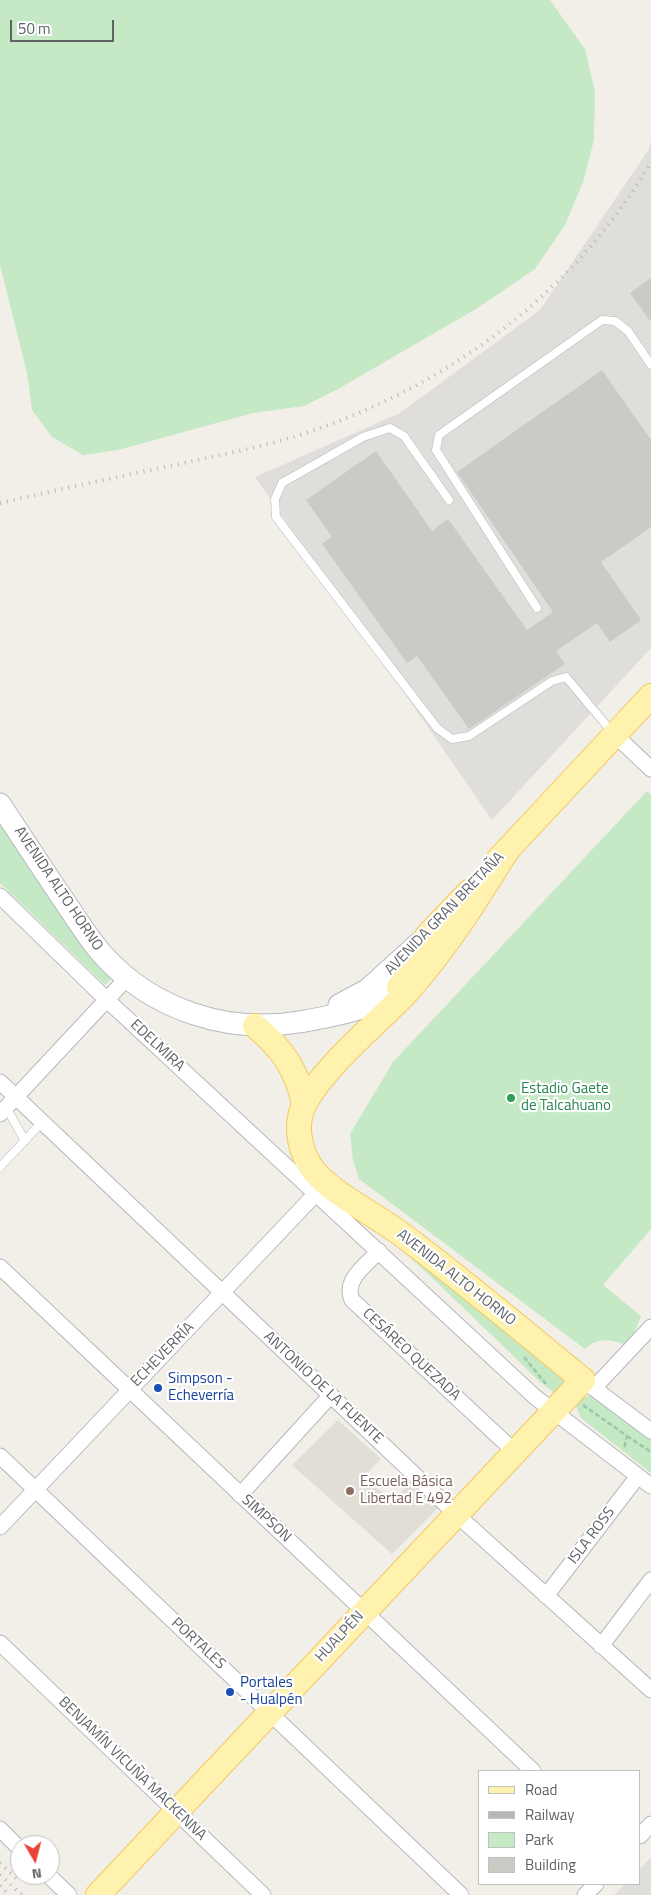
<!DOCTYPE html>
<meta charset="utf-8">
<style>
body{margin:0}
#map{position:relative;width:651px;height:1895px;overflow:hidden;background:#f1efe8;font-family:"Titillium Web",sans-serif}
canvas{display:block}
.legend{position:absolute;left:478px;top:1770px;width:162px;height:115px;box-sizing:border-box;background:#fff;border:1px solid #bfc1c3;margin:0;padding:6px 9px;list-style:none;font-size:15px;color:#5f6368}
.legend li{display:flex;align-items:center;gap:10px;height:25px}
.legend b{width:25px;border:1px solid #bfc1c3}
.north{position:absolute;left:10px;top:1835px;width:50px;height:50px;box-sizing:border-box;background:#fff;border:1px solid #bfc1c3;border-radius:50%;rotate:172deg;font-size:14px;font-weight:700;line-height:20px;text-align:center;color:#5f6368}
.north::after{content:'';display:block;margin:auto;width:18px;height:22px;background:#ea4335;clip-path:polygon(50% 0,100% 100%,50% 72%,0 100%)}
.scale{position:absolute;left:10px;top:20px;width:104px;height:22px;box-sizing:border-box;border:2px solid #5f6368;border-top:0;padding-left:6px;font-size:15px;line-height:18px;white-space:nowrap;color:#5f6368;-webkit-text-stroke:4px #fff;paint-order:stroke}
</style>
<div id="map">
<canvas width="651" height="1895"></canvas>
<ul class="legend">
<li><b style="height:6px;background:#fff2af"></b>Road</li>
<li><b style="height:6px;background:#b6b7b8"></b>Railway</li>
<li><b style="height:14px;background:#c5e8c5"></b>Park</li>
<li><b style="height:14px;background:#cccac5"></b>Building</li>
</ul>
<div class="north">N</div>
<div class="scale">50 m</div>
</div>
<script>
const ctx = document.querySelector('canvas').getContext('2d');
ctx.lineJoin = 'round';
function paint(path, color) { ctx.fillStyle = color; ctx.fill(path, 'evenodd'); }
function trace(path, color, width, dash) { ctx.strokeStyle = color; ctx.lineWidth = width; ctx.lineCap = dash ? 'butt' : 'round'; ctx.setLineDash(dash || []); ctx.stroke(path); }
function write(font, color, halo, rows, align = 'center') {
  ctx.font = font + ' "Titillium Web",sans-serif'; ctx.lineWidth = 4.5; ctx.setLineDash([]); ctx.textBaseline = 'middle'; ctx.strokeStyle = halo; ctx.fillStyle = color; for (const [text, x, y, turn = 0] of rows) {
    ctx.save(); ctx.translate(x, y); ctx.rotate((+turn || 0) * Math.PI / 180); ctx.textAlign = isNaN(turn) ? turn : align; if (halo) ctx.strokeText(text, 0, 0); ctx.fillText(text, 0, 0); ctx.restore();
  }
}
paint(new Path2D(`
 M651,142V648L492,820L255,477L400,413L540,310L649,149Z
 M651,1857V1895H614L625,1884H640V1869Z`), '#e0deda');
paint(new Path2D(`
 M338,1420L381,1459L364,1476L392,1501L413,1480L440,1506L392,1554L292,1465Z`), '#e1ded6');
paint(new Path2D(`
 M0,0H550L585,49L595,92L594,140L583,182L565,225L535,269L476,309L338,389L304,406L253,413L118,450L83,455L52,437L32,410L27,373L0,265Z
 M647,791L651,795V1229L603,1285L641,1316L629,1346C612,1340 599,1336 585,1349L359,1179L353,1160L350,1134L393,1062Z
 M0,818L113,977L105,985L0,883Z
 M377,1226L562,1378L564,1385L562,1400C553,1390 542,1385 533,1375C482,1325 430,1276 377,1226Z
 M593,1395L651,1437V1473L581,1418L576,1406L580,1399Z`), '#c5e8c5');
paint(new Path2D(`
 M651,278V322L630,293Z
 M602,370L651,440V527L601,562L641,620L610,642L597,623L556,651L565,664L469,729L417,656L407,663L322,544L332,537L306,500L376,451L432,531L448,519L527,630L553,612L457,472Z`), '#cccac5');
const lane = new Path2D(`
 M449,500L404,436L390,428L363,437L282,483L275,499L276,517L437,728L452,739L469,736L552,681L566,677L612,732
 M537,608L436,450L439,435L602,320L615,321L628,331L651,365
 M6,1107L25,1141
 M0,1167L42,1122`);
const street = new Path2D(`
 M615,735L651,769
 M0,896L107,1000L535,1397L651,1486
 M0,1082L456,1514L651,1690
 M0,1114L127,978
 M379,1251C367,1264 343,1280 352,1300L515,1452
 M0,1267L533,1771
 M583,1380L651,1431
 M594,1388L651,1327
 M0,1456L461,1895
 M240,1495L331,1395
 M0,1527L323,1186
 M546,1596L638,1476
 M0,1643L263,1895
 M601,1646L651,1580
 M0,1829L20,1849
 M640,1836L651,1824
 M48,1875L69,1895
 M585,1895L596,1884`);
const secondary = new Path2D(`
 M0,804C21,836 42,868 63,899C76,918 88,938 103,955C153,1010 227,1034 299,1022C344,1014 370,1010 408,982
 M339,1005L367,990L419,943`);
const primary = new Path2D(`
 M498,860L651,696
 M399,987L427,936L469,892
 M255,1026C282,1048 298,1071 304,1105
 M98,1895L583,1380C523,1331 463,1280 401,1234C376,1215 334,1195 315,1172C300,1155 294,1126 304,1105C323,1067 378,1023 408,991C447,947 477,899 508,849`);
trace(lane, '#b5b8bc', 9);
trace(street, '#b5b8bc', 17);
trace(secondary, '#b6babf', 23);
trace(primary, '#f2c960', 26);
trace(new Path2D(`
 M524,1357L546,1384
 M583,1405L627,1436L624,1449
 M627,1436L651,1452`), '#9cc7a9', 2.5, [5, 2.5]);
trace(lane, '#fff', 8);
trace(street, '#fff', 15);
trace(secondary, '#fff', 21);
trace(primary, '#fff2af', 24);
trace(new Path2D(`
 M0,503C61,489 122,476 184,463C228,453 274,445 317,429C455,381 577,289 651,162
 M0,1863L19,1881
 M0,1875L22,1895
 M0,1886L9,1895`), '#b6b7b8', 4, [1, 6]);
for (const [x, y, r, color] of [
 [511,1098,5,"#2e9e5b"],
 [158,1388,5,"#1a4fb4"],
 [350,1491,5,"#8d6e63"],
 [230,1692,5,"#1a4fb4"]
]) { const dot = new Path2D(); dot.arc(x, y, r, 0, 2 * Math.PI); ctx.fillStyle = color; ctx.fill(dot); trace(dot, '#fff', 2); }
write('15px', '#5f6368', '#fff', [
 ["AVENIDA ALTO HORNO",58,889,56],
 ["AVENIDA GRAN BRETAÑA",445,914,-46],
 ["EDELMIRA",157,1046,43],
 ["AVENIDA ALTO HORNO",456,1278,38],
 ["ECHEVERRÍA",163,1355,-46],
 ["CESÁREO QUEZADA",411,1355,43],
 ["ANTONIO DE LA FUENTE",323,1388,43],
 ["SIMPSON",266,1519,43],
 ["ISLA ROSS",592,1536,-53],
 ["HUALPÉN",340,1637,-47],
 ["PORTALES",198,1644,43],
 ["BENJAMÍN VICUÑA MACKENNA",132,1769,44]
]);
write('15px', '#27864d', '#fff', [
 ["Estadio Gaete",521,1089],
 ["de Talcahuano",521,1106]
], 'left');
write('15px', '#164399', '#fff', [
 ["Simpson -",168,1379],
 ["Echeverría",168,1396],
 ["Portales",240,1683],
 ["- Hualpén",240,1700]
], 'left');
write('15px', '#785e54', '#fff', [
 ["Escuela Básica",360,1482],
 ["Libertad E 492",360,1499]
], 'left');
</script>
